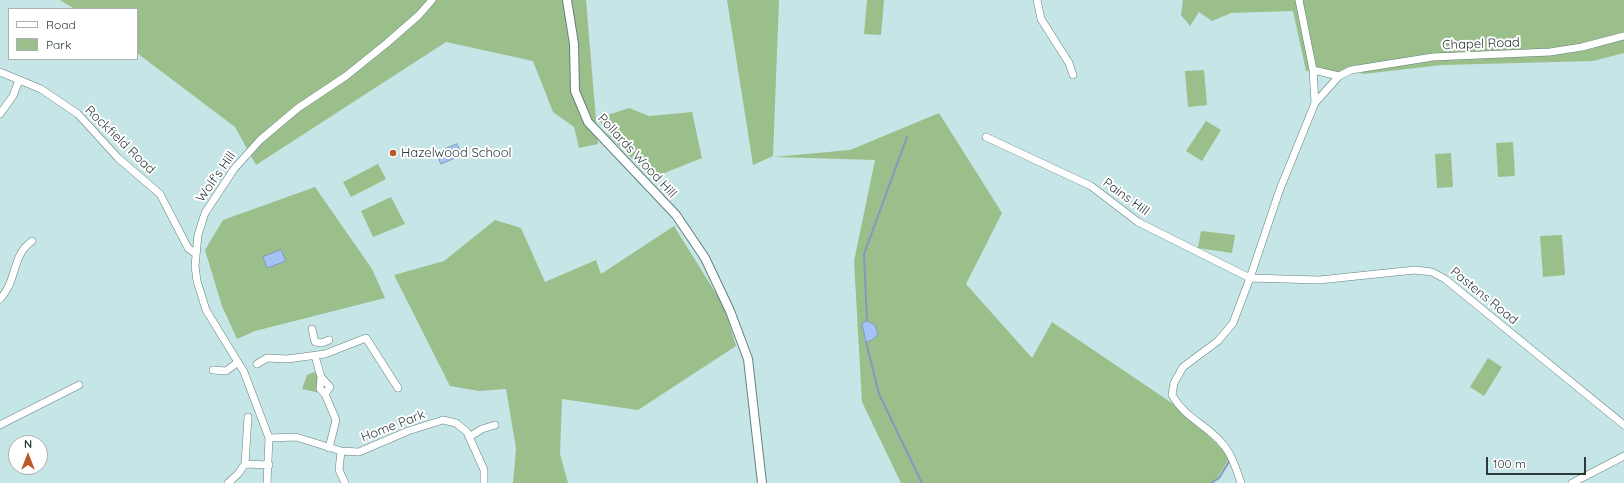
<!DOCTYPE html>
<style>
body{margin:0}
#map{position:relative;width:1624px;height:483px;overflow:hidden;background:#c6e5e6;font-family:Quicksand,sans-serif}
canvas{display:block}
.legend{position:absolute;left:8px;top:8px;width:130px;height:52px;box-sizing:border-box;background:#fff;border:1px solid #abb0b0;margin:0;padding:5px 7px;list-style:none;font-size:12px;color:#2d393a}
.legend li{display:flex;align-items:center;gap:8px;height:20px}
.legend b{width:20px;border:1px solid #abb0b0}
.north{position:absolute;left:8px;top:435px;width:40px;height:40px;box-sizing:border-box;background:#fff;border:1px solid #abb0b0;border-radius:50%;rotate:0deg;font-size:11px;font-weight:700;line-height:16px;text-align:center;color:#2d393a}
.north::after{content:'';display:block;margin:auto;width:14px;height:18px;background:#bc5726;clip-path:polygon(50% 0,100% 100%,50% 72%,0 100%)}
.scale{position:absolute;left:1486px;top:457px;width:100px;height:18px;box-sizing:border-box;border:2px solid #2d393a;border-top:0;padding-left:5px;font-size:12px;line-height:14px;white-space:nowrap;color:#2d393a;-webkit-text-stroke:3px #fff;paint-order:stroke}
</style>
<div id="map">
<canvas width="1624" height="483"></canvas>
<ul class="legend">
<li><b style="height:5px;background:#fff"></b>Road</li>
<li><b style="height:11px;background:#9bbf8b"></b>Park</li>
</ul>
<div class="north">N</div>
<div class="scale">100 m</div>
</div>
<script>
const ctx = document.querySelector('canvas').getContext('2d');
ctx.lineJoin = 'round';
function paint(path, color) { ctx.fillStyle = color; ctx.fill(path, 'evenodd'); }
function trace(path, color, width, dash) { ctx.strokeStyle = color; ctx.lineWidth = width; ctx.lineCap = dash ? 'butt' : 'round'; ctx.setLineDash(dash || []); ctx.stroke(path); }
function write(font, color, halo, rows, align = 'center') {
  ctx.font = font + ' Quicksand,sans-serif'; ctx.lineWidth = 4; ctx.setLineDash([]); ctx.textBaseline = 'middle'; ctx.strokeStyle = halo; ctx.fillStyle = color; for (const [text, x, y, turn = 0] of rows) {
    ctx.save(); ctx.translate(x, y); ctx.rotate((+turn || 0) * Math.PI / 180); ctx.textAlign = isNaN(turn) ? turn : align; if (halo) ctx.strokeText(text, 0, 0); ctx.fillText(text, 0, 0); ctx.restore();
  }
}
paint(new Path2D(`
 M60,0H586L598,144L579,148L574,127L553,112L533,61L446,42L256,165L235,127L137,53V9H75Z
 M727,0H779L773,156L753,165Z
 M867,0H884L881,35L864,34Z
 M1183,0H1624V53L1593,61L1442,65L1363,74L1354,65L1336,73L1306,71L1293,11L1231,13L1212,21L1199,12L1190,26L1181,15Z
 M1204,70L1207,105L1188,107L1185,71Z
 M629,108L649,116L692,112L702,158L652,178L609,136L598,118Z
 M939,113L1002,213L966,284L1032,358L1052,322L1185,412L1230,457L1214,483H901L862,402L854,261L875,160L773,157L850,150Z
 M1206,121L1221,130L1202,161L1186,151Z
 M1513,142L1515,176L1498,177L1496,143Z
 M1451,153L1453,187L1437,188L1435,154Z
 M378,164L386,179L351,197L343,182Z
 M315,187L372,269L385,298L255,331L237,339L222,306L205,250L223,220Z
 M391,197L405,224L373,237L361,211Z
 M495,220L521,228L545,282L596,260L601,274L674,226L725,308L736,346L638,410L562,399L560,454L568,483H513L516,448L506,389L479,391L450,386L394,275L444,261Z
 M1201,231L1235,235L1232,253L1198,248Z
 M1562,235L1565,275L1543,277L1540,236Z
 M1488,358L1502,367L1484,396L1470,387Z
 M314,372L321,377L320,389L325,394L302,389L307,375Z`), '#9bbf8b');
const water = new Path2D(`
 M457,144L462,155L441,164L436,153Z
 M281,250L286,261L267,268L263,257Z
 M867,321L875,325L878,334L872,340L866,342L862,324Z`);
paint(water, '#a5c4f6');
trace(water, '#819abe', 1);
trace(new Path2D(`
 M867,321L864,254L907,137
 M866,342L879,394L922,483
 M1211,483L1219,478L1230,460`), '#819abe', 2);
const minor = new Path2D(`
 M1037,0L1041,19L1069,63L1073,75
 M1313,70L1339,76L1315,103
 M0,72L41,89L78,114L118,158L160,194L188,248L196,254
 M1339,76L1351,70L1433,57L1550,52L1582,47L1624,36
 M0,114L13,96L19,80
 M986,137L1091,186L1138,222L1250,278L1319,280L1415,270L1432,272L1445,279L1624,425
 M0,299C18,280 11,256 32,241
 M312,329L315,342L322,343L329,340
 M315,356L321,377L320,389L325,394L336,420L329,448
 M257,364L267,358L287,359L325,354L366,338L398,388
 M213,370L226,371L238,362
 M321,377L330,387L325,394
 M0,425L79,385
 M469,437L482,429L495,425
 M269,438L296,437L341,451L359,452L408,431L443,420L456,423L467,432L484,470V483
 M341,451L339,470L345,483
 M245,464L248,417
 M228,483L238,474L245,464L269,465
 M267,483L269,438L244,372L206,310L197,281L195,266L198,235L205,213L234,169L260,140L298,108L346,76L387,43L419,15L432,0
 M1241,483C1236,468 1231,452 1220,441C1204,423 1186,419 1172,395L1174,383L1183,367L1218,341L1233,323L1250,278L1280,189L1315,103L1313,70L1299,0
 M1572,483L1624,456`);
const tertiary = new Path2D(`
 M567,0L574,44L575,91L588,122L676,215L705,258L730,311L748,359L762,483`);
trace(minor, '#638081', 8);
trace(tertiary, '#638081', 10);
trace(minor, '#fff', 7);
trace(tertiary, '#fff', 8);
for (const [x, y, r, color] of [
 [393,153,4,"#bc5726"]
]) { const dot = new Path2D(); dot.arc(x, y, r, 0, 2 * Math.PI); ctx.fillStyle = color; ctx.fill(dot); trace(dot, '#fff', 1.5); }
write('13px', '#2d393a', '#fff', [
 ["Chapel Road",1481,44,-2],
 ["Rockfield Road",120,140,44],
 ["Pollards Wood Hill",637,156,47],
 ["Wolf's Hill",216,177,-55],
 ["Pains Hill",1126,197,36],
 ["Pastens Road",1484,296,39],
 ["Home Park",393,426,-21]
]);
write('13px', '#2d393a', '#fff', [
 ["Hazelwood School",401,153]
], 'left');
</script>
